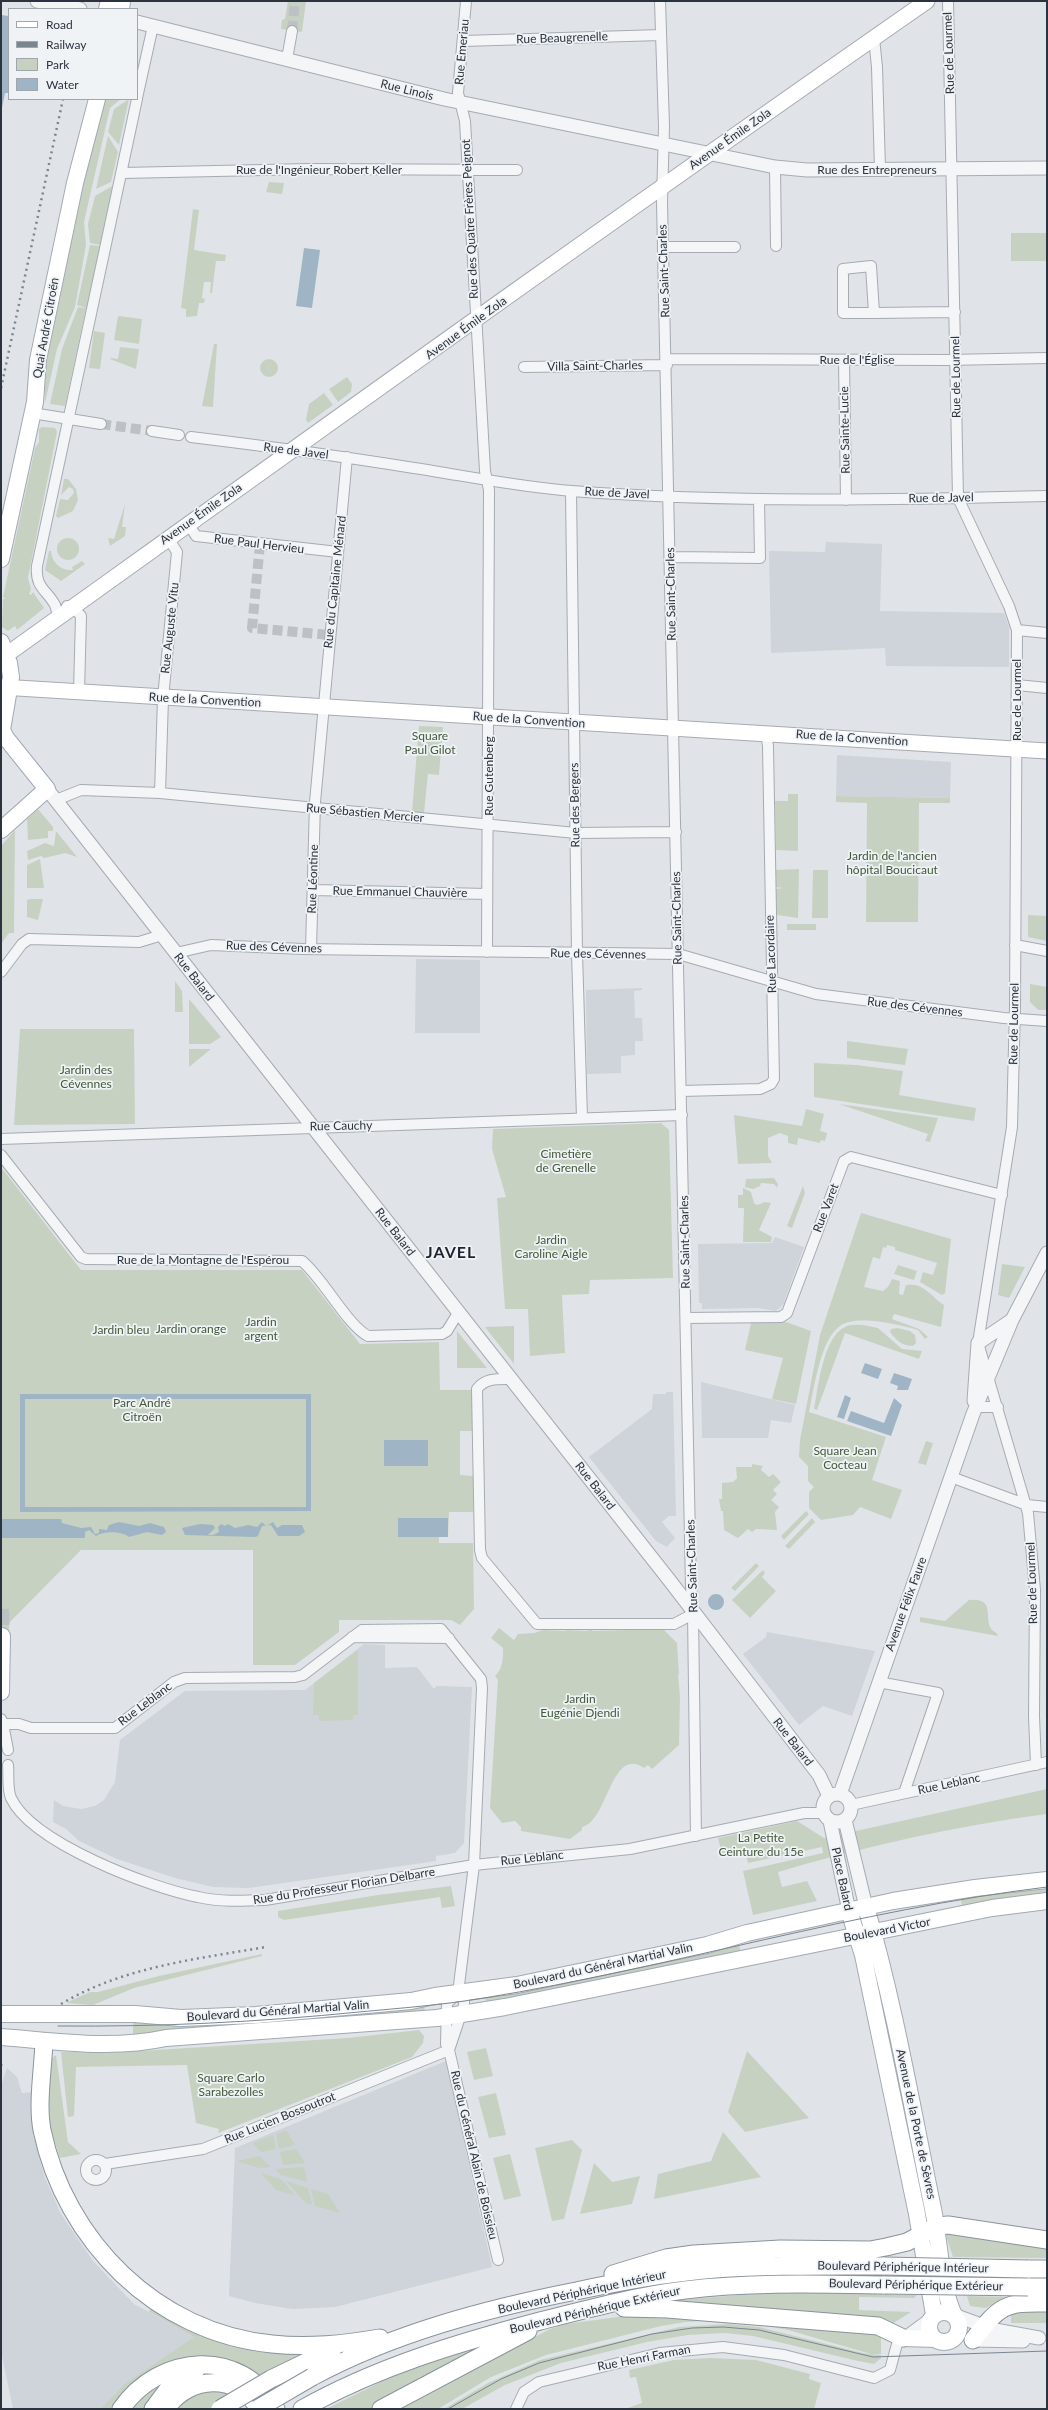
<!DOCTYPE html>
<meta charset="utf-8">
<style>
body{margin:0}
#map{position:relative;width:1048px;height:2410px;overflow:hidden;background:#e0e4e8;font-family:Lato,sans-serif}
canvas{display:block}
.frame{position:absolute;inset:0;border:2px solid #2a333e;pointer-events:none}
.legend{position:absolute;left:8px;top:8px;width:130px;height:92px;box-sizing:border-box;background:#f0f3f6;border:1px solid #a1a6ac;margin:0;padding:5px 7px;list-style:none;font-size:12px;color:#2a333e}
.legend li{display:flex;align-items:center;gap:8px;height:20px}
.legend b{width:20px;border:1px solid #a1a6ac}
</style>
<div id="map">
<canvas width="1048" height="2410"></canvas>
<div class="frame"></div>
<ul class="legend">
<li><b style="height:5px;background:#fff"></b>Road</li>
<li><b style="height:5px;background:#7b8590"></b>Railway</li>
<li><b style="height:11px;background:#c7d1c2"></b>Park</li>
<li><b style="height:11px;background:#9fb4c5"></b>Water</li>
</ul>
</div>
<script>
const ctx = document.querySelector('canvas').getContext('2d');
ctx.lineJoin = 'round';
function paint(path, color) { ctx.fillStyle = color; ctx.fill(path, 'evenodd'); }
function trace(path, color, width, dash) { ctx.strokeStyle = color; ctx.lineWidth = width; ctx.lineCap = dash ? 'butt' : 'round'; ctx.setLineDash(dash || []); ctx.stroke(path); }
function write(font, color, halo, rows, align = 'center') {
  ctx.font = font + ' Lato,sans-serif'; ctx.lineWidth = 3.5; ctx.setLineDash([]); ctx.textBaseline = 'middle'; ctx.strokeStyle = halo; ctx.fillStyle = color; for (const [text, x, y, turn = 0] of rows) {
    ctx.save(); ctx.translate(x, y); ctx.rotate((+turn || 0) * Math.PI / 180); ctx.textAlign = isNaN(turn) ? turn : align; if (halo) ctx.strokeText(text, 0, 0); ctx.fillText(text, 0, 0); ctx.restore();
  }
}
paint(new Path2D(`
 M826,542L882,544L880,611L1004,613L1009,627V667L886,666L885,648L771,653L769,551L825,552Z
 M837,755L951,762L950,798L836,796Z
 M416,959L480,960V1033H415Z
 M642,988V990L634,991L635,1018H642L643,1041H635V1055L621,1056V1073L587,1074L586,990Z
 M775,1237L804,1247L783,1305L776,1311L758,1308L702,1309V1303H699L698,1244L772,1243Z
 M701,1382L795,1405L791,1423L771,1420L768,1438H702Z
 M666,1392H673L676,1516H669L662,1522L675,1538L667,1547L656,1541L589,1457L652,1409L653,1394H666Z
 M767,1632L875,1651L852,1716L823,1706L799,1725L743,1654L766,1637Z
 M364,1644L385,1645V1668L417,1667L434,1689L436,1686L472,1687L464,1843L455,1853L436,1856V1861L249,1888L213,1887L175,1878L117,1859L79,1841L66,1829L53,1822L54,1800L63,1806L81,1809L95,1806L104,1800L115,1782L120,1740L185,1691L305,1690Z
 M446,2061L492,2267L335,2307L292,2309L255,2303L229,2296L235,2148Z
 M7,2068L17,2077L22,2093L34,2092L33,2133L45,2178L61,2214L93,2261L134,2304L195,2337L123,2385L100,2409H13L1,2351V2086Z`), '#cfd3da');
paint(new Path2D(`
 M288,1H306L302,32L281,29L282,20L285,19Z
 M105,99H121L110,108L84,222L86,245L75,307L57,349L45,403V370L95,123Z
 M129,99L119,145L108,132L114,109Z
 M108,136L118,152L111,182L96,189Z
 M269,182L284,183L282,194L266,192Z
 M114,185L101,245L90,243L88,224L95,196Z
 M193,209L199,210L194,250L226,255L225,261H216L212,293H210L211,282H204L202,298L205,299L204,303H199L197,316L186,317V309L181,308Z
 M1011,233H1047V261H1011Z
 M90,245L100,246L87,308L77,305Z
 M78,307L86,308L65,406L50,404L62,349Z
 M118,316L142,319L139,344L114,340Z
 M94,331L105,333L100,369L89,368Z
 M214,344H217L213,407L202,406Z
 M120,347L139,349L136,369L110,359L111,358L118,359Z
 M260 368a9 9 0 1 1 18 0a9 9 0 1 1-18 0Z
 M347,377L352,384L351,392L338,402L329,389Z
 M324,393L333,405L308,423L306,420L309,404Z
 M42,427L55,428L57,432L28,578L31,589L29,594L31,595L33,592L44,608L17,630L15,626L8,631L2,627L3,599H5L3,597L35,448L39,442V429Z
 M64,479H68L76,489L78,500L73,511L58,518L56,516L60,499L68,500L74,493L73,489L69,487L61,495Z
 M125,504L122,527H126L125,536L110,546L108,538L114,539Z
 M57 549a11 11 0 1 1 22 0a11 11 0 1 1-22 0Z
 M49,551H51C52,563 61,571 73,570L72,567L82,561L85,564L61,581L45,570Z
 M419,726L443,727L439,775L428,774L424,813L412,812Z
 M788,794H798V851L776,850L775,801H788Z
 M836,796L950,798V803H919L918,922H866L867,803L836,802Z
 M38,809L53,827V831H48V838L28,840L27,819Z
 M15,830L14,933H9L1,944V846Z
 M56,831L77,857L65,853L44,858L41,856L28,860L27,851L45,843L54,846Z
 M40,859L44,888H27V865Z
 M799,869L798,918L777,915L776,889L783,888L776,887V870Z
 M813,870H828V918H812Z
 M30,899H43L38,920L27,917V900Z
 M1028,915L1047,916V941L1028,937Z
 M787,924H816V930H787Z
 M175,981L182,991L183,1012H175Z
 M1030,984L1047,987V1010H1038L1030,1002Z
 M189,999L221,1037L210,1044H189Z
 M20,1029H134L135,1124L14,1125Z
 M847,1041L908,1049L905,1065L847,1058Z
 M189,1049H211L189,1067Z
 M814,1063L856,1065L903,1071L899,1095L976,1108L974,1121L814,1097Z
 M839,1104L938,1118L930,1142L925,1141L928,1134Z
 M806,1109L824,1114L820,1131L827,1133L825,1141L821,1140L820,1143L798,1138L797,1145L788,1143V1136L780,1133L768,1138V1156L772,1163L738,1164L734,1115L802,1126Z
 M661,1123L669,1130L673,1278L590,1280L589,1294L562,1295L565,1353L530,1356L528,1309H505L497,1198L506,1197L492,1149L493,1129Z
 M1,1167L81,1270H302L360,1344L439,1342L440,1390H472V1431H460V1475L473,1476V1512H449L448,1537H439V1543H473L474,1609L460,1625L451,1620H339V1632L295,1665H253V1550H81L9,1623V1635H1Z
 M774,1178L778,1184L775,1196L777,1187L774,1184L761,1183L760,1186L753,1189L745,1187L746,1179Z
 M803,1186L805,1193L792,1228L787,1226Z
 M743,1188L751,1192L754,1203L757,1205L765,1202L771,1203L759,1230L772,1237L771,1242H743L744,1208H738V1195H743Z
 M861,1213L951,1239L945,1293L942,1295L920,1282L923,1272L933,1275L937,1263L895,1250V1247L887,1245L886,1248L883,1247L880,1259L873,1257L864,1287L883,1291L888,1287L892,1279L900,1281L899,1294L903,1295L906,1285C922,1281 933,1298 944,1305L941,1327L894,1314L892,1319L919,1329L928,1337L925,1339L918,1330C900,1325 856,1314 840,1326C820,1340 814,1389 809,1412L886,1437L872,1480L902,1490L891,1519L860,1507L853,1515L821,1520L809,1508V1492L814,1487L808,1481V1466L799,1457L800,1440L820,1335Z
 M1002,1264L1025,1267L1009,1298L998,1295Z
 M898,1265L917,1271L914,1280L894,1274Z
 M786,1322L811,1331L796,1404L772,1399L783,1358L745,1350L751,1323Z
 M863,1325L878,1328L902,1349L922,1351L919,1359L845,1333L817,1410L814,1409C818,1388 823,1337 845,1327C850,1324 858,1325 863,1325Z
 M514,1326V1364L485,1327Z
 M897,1328L910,1331L915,1335L916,1343L913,1346C902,1346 896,1340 890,1332L891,1329Z
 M457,1331L487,1368H457Z
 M926,1441L933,1443L926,1465L918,1463Z
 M752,1464L763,1466L761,1470L769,1477L773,1474L781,1482L773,1490L777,1494L771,1500L779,1507L775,1512L777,1530L756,1529L752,1532L748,1529L738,1538L724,1530L723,1511H721L719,1499H722V1483L733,1482L737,1478L736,1467H752Z
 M806,1511L809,1514L784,1540L781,1536Z
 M812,1518L815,1522L789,1549L785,1546Z
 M756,1563L759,1566L735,1591L731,1588Z
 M763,1570L765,1573L762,1577L776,1591L750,1618L732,1600Z
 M969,1600C994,1598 985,1613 990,1627C992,1632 997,1631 998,1636L920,1622V1617L945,1621Z
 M499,1628L514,1640L518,1634L534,1633L543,1630L566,1631V1630L587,1631L592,1629V1631L663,1629L677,1643L679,1674L678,1675L680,1697L679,1745L652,1769L648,1765L644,1768C611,1745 608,1822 582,1827V1830L570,1839L521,1831V1827L515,1821L502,1823L490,1808L498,1680L495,1676C503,1668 503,1658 503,1648L491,1638Z
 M358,1650V1715H353V1720L319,1721V1715H313L314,1683Z
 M1047,1789V1814C956,1826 866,1846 778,1872L782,1887L807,1881L817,1901L753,1915L743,1871L823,1853L822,1847L748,1863L745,1850L722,1854L718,1838L797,1821L824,1838Z
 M1047,1885V1897L963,1911L960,1896Z
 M451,1886L455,1906L442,1908L440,1897L284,1920L278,1917V1911L378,1895Z
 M738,1939L741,1954L487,2006L485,1995Z
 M262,1954V1956L134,1988L93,2005L66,2003L90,1992H98L159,1976Z
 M424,2004L425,2014L133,2041V2019Z
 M419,2030L424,2036L423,2043L412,2057L218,2133L219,2129L196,2123L187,2065L76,2067L74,2116L68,2117L61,2052L140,2051L348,2038Z
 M486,2048L493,2076L474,2080L467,2052Z
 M747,2051L809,2118L745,2132L728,2112Z
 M56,2055L68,2142L81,2154L60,2158L54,2140H51C49,2114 47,2085 51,2059Z
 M496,2093L506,2135L489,2138L478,2097Z
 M286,2130L295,2145L279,2149L276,2134Z
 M723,2132L761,2177L654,2199L658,2174L711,2161Z
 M273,2135L276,2149L261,2152L253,2143Z
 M572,2140L582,2150L564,2219L552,2221L535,2148Z
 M296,2149L305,2163L283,2165L280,2152Z
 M510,2154L521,2196L504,2200L493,2158Z
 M260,2156L270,2167L259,2168L237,2161Z
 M594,2163L612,2182L640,2176L632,2204L580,2214Z
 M304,2167L307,2182L281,2175L275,2169Z
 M261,2173L281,2179L295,2195L276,2190Z
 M286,2181L308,2188L312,2205L306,2203Z
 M311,2189L328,2194L340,2213L315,2206Z
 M948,2232L1047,2248V2258L953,2257L946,2236Z
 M780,2292L917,2295L914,2298L859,2297V2310L911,2312L892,2324L675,2304L676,2300Z
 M967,2296L1013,2297L985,2308L970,2306Z
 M153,2309L298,2351L302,2355L258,2377C246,2371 232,2362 219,2358C172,2347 144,2380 113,2409H100L123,2385L194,2337L148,2311Z
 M1047,2310V2323H1011V2315L1015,2312Z
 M632,2315L715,2320L686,2322L661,2326L546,2355L491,2377L438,2409H397L550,2329L566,2324Z
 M751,2323L881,2333V2354H871L881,2355V2358L874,2364L858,2361L753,2336L725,2333L688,2335L647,2342L561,2363L505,2385L462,2409H444L488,2383L540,2360L679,2327L728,2324L759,2327L863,2353L871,2354L788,2330Z
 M477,2348V2351L393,2395L372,2409H326L401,2372Z
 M710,2358L756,2360L810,2374L809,2379L821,2383L814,2409H625L642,2403L636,2377L630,2378L629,2370L674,2360Z
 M169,2375L148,2409H126Z
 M214,2388L230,2394L209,2409H178C187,2396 199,2392 214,2388Z`), '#c7d1c2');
paint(new Path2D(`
 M1,1L9,9V93H5L1,113Z
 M304,248L320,250L312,308L296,306Z
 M865,1363L882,1369L878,1379L861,1373Z
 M894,1373L912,1379L908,1390H897L898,1386L890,1383Z
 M20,1394H311V1511L20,1512ZM25,1399H306V1507H25Z
 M845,1395L851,1398L844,1419L837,1417Z
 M894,1398L902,1405L891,1436L847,1421L851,1411L884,1423Z
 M384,1440H428V1466H384Z
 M398,1518H448V1537H398Z
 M1,1519H61L62,1523L81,1528L91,1527L95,1534L99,1533V1529L107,1530L109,1525L119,1522L139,1526L150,1523L164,1527L166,1532L162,1535L147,1532L129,1537C121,1531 104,1531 96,1536L89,1530L85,1532V1538H1Z
 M262,1522L266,1526L273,1522L277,1528L282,1525H302L305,1532L299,1536H278L271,1525L262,1526L258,1536L255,1537L185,1535L182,1528L200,1524L213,1525L215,1528L208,1535H213L219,1532L218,1527L221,1524L225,1526L228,1524L235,1528L248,1525L257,1527Z
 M708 1602a8 8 0 1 1 16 0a8 8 0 1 1-16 0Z`), '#9fb4c5');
paint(new Path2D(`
 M1,1H32L30,9H9V16L1,15Z`), '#e0e4e8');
trace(new Path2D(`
 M292,31L295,1
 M101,424L152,431
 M260,544L252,628L330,635`), '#bcc1c6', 10, [10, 5]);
trace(new Path2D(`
 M1,1609L2,1636`), '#bcc1c6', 16, [16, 8]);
const minor = new Path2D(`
 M466,1L458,93L465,121L485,471L489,490L487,952
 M660,1L664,126L662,202L691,1586L693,1614L696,1836
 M948,1L958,498L1009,606L1017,630L1015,1006L1012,1127L978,1343L1028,1513L1035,1590L1034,1716L1036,1765
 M874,38L877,67L880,169
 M463,41L661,35
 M287,59L292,31
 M137,98L153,26
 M775,167L776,246
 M122,173L310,169L517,170
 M664,247H735
 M874,313H843V269L871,266L874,313L955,312
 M667,359L947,360L1047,358
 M844,360L846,500
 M524,367L667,365
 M32,413L101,424
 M152,431L179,435
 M191,437C265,446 340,456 414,468C466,476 519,487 572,491C730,503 889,500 1047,496
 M571,491L577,953L582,1118
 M188,523L196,536L338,552
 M671,557L760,558L759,499
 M67,606L73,607L81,616L79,692
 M58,618C57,614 57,609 55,605C47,590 35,588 37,566L137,99
 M1017,630L1047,633
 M1017,685L1047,688
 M160,793L163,698L177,552L168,538
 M56,800L81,790L160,793L576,833L676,832
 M313,890L487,894
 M1015,945L1047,951
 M311,949L315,802L347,457
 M176,953L211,945L303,949L678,954L816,994L1004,1018L1047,1021
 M1,972L22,944L29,939L139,942L162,935
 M681,1091L760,1089L771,1084L774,1079L768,746L766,733
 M1,1139L682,1115
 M1,1155L81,1257L86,1259L302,1261C323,1278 347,1325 368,1336L442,1334L447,1331L458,1313
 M686,1318L781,1317L787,1313L844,1161L851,1157L1002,1195
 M510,1379C498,1379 485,1378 477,1389L480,1550L482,1558L537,1624H674L693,1614
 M976,1407H998
 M951,1477L1027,1505L1047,1507
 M352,1637L449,1638
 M878,1682L938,1693L904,1793
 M1,1719L3,1724H19L31,1728H115L174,1682L185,1678L295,1677L303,1675L362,1630L441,1629L481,1679L482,1688L474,1865L458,1993
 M3,1724L8,1750
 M8,1765C9,1775 7,1789 11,1798C32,1843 151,1888 198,1897C220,1902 242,1901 265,1900L474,1865L630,1849L804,1813H823
 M851,1805L1047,1762
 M457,1994L447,2003L446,2044L449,2050L498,2260
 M449,2050L464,2005V2001L458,1993
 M86 2170a10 10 0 1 1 20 0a10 10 0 1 1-20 0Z
 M105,2164L203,2149L449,2050
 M516,2409L524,2392L539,2382L660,2353L723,2347L784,2355L874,2378L890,2370L897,2344L903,2338L934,2315`);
const tertiary = new Path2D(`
 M37,1L80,9
 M137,22L444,99L775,167L807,170L1047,168
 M47,789L670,1581L819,1775L829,1796
 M978,1343L1012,1320
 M974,1401L978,1343
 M823 1808a14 14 0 1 1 28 0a14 14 0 1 1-28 0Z
 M840,1794L973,1414L1012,1320L1047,1253
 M845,1820L866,1907
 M830,1821L849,1911
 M954,2315L995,2330L1039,2338
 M973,2340L1023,2341`);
const secondary = new Path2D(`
 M6,655C312,436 618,216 927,1
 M1,687L1047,751`);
const primary = new Path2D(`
 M107,9L109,1
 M121,9L122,1
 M1,559L35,402L38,360L75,183L97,99
 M1,642L9,663L11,677L2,730L6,738L47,789L1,830
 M1,1692L2,1636
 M866,1907C895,2006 912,2108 933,2209C940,2242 940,2285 954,2315
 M849,1911L863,1955L917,2214L934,2315
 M1,2014H135L181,2018L256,2015L411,2001L435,1996L517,1985L707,1945L747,1933L893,1901L975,1888L1047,1880
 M1,2037C56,2041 111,2050 166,2038L437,2018L505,2007L992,1908L1047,1901
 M929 2327a15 15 0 1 1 30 0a15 15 0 1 1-30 0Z
 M903,2338L935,2339`);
const trunk = new Path2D(`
 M44,2042C43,2069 37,2104 42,2130C65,2241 157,2333 272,2344C309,2348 344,2344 380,2338
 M1028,2269H1047
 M613,2274L666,2258L694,2254L780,2249L870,2250L886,2247L907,2242L937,2226L948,2225L1047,2240
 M1028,2287H1047
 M624,2308L667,2309L878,2326L903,2338
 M973,2340C1000,2306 1003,2302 1047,2303
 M312,2377C394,2333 485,2309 576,2291C618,2282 661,2274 704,2270C764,2265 825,2266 885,2266
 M271,2379L333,2349
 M121,2409C159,2354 241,2346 276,2409
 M153,2409L171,2385L196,2370
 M166,2409C189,2375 237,2373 259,2409
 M302,2409C377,2367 457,2343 540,2321C587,2309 636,2296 685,2290C751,2282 818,2284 885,2285
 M381,2409L528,2331`);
trace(minor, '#a6abb2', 12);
trace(tertiary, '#a6abb2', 15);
trace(secondary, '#a6abb2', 17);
trace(primary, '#a1a9b3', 18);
trace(trunk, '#89939d', 19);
trace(minor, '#f3f5f7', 10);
trace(tertiary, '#f3f5f7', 13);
trace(secondary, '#fff', 15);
trace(primary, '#fff', 16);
trace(trunk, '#fff', 17);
trace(new Path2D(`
 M58,2026C159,2027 259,2022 359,2012C401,2008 443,2005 484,1998C673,1967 857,1910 1047,1887
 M448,2409L501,2379L539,2363L652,2334L692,2328L723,2327L759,2330L873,2357L1047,2351`), '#7b8590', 1);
trace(new Path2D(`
 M1,388L63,99
 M61,2004C123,1967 196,1959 266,1947
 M1,2065L2,2064`), '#7b8590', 2.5, [2, 4]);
const trunkBridge = new Path2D(`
 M885,2266L1028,2269
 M885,2285L1028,2287
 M220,2409L271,2379
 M257,2409L312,2377`);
trace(trunkBridge, '#89939d', 19, []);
trace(trunkBridge, '#fff', 17);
write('12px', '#2a333e', '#f0f3f6', [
 ["Rue Beaugrenelle",562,38,-2],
 ["Rue Emeriau",462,52,-85],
 ["Rue de Lourmel",949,53,-92],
 ["Rue Linois",407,90,14],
 ["Avenue Émile Zola",730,139,-35],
 ["Rue de l'Ingénieur Robert Keller",319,170],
 ["Rue des Entrepreneurs",877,170],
 ["Rue des Quatre Frères Peignot",470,219,-93],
 ["Rue Saint-Charles",664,271,-92],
 ["Quai André Citroën",46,328,-80],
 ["Avenue Émile Zola",466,328,-36],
 ["Rue de l'Église",857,360],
 ["Villa Saint-Charles",595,366,-1],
 ["Rue de Lourmel",956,377,-91],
 ["Rue Sainte-Lucie",845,430,-91],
 ["Rue de Javel",296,451,7],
 ["Rue de Javel",617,493,3],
 ["Rue de Javel",941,498,-1],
 ["Avenue Émile Zola",201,514,-35],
 ["Rue Paul Hervieu",259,544,7],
 ["Rue du Capitaine Ménard",335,582,-84],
 ["Rue Saint-Charles",671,594,-91],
 ["Rue Auguste Vitu",170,628,-84],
 ["Rue de la Convention",205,700,3],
 ["Rue de Lourmel",1017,700,-90],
 ["Rue de la Convention",529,720,4],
 ["Rue de la Convention",852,738,4],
 ["Rue Gutenberg",489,776,-90],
 ["Rue des Bergers",575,805,-91],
 ["Rue Sébastien Mercier",365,813,5],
 ["Rue Léontine",313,879,-88],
 ["Rue Emmanuel Chauvière",400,892,1],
 ["Rue Saint-Charles",677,918,-91],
 ["Rue des Cévennes",274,947,2],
 ["Rue des Cévennes",598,954,1],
 ["Rue Lacordaire",771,954,-92],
 ["Rue Balard",194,977,52],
 ["Rue des Cévennes",915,1007,7],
 ["Rue de Lourmel",1014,1024,-89],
 ["Rue Cauchy",341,1126,-1],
 ["Rue Varet",826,1208,-69],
 ["Rue Balard",395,1232,52],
 ["Rue Saint-Charles",685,1242,-91],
 ["Rue de la Montagne de l'Espérou",203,1260],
 ["Rue Balard",595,1486,52],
 ["Rue Saint-Charles",692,1566,-92],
 ["Rue de Lourmel",1032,1583,-92],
 ["Avenue Félix Faure",906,1604,-70],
 ["Rue Leblanc",145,1704,-37],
 ["Rue Balard",793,1742,52],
 ["Rue Leblanc",949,1784,-12],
 ["Rue Leblanc",532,1858,-6],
 ["Place Balard",842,1879,78],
 ["Rue du Professeur Florian Delbarre",344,1886,-9],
 ["Boulevard Victor",887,1930,-11],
 ["Boulevard du Général Martial Valin",603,1966,-12],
 ["Boulevard du Général Martial Valin",278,2011,-4],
 ["Rue Lucien Bossoutrot",280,2118,-22],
 ["Avenue de la Porte de Sèvres",916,2124,78],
 ["Rue du Général Alain de Boissieu",474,2155,77],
 ["Boulevard Périphérique Intérieur",903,2267,1],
 ["Boulevard Périphérique Extérieur",916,2285,1],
 ["Boulevard Périphérique Intérieur",582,2292,-12],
 ["Boulevard Périphérique Extérieur",595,2310,-13],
 ["Rue Henri Farman",644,2358,-11]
]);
write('12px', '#425939', '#f0f3f6', [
 ["Square",430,736],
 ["Paul Gilot",430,750],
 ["Jardin de l'ancien",892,856],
 ["hôpital Boucicaut",892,870],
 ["Jardin des",86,1070],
 ["Cévennes",86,1084],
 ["Cimetière",566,1154],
 ["de Grenelle",566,1168],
 ["Jardin",551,1240],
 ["Caroline Aigle",551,1254],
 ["Jardin",261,1322],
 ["argent",261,1336],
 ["Jardin orange",191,1329],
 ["Jardin bleu",121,1330],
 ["Parc André",142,1403],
 ["Citroën",142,1417],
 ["Square Jean",845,1451],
 ["Cocteau",845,1465],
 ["Jardin",580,1699],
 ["Eugénie Djendi",580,1713],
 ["La Petite",761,1838],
 ["Ceinture du 15e",761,1852],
 ["Square Carlo",231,2078],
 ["Sarabezolles",231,2092]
]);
ctx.letterSpacing = '1px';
write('bold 16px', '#1d242f', '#f0f3f6', [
 ["JAVEL",451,1253]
]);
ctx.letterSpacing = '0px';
</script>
